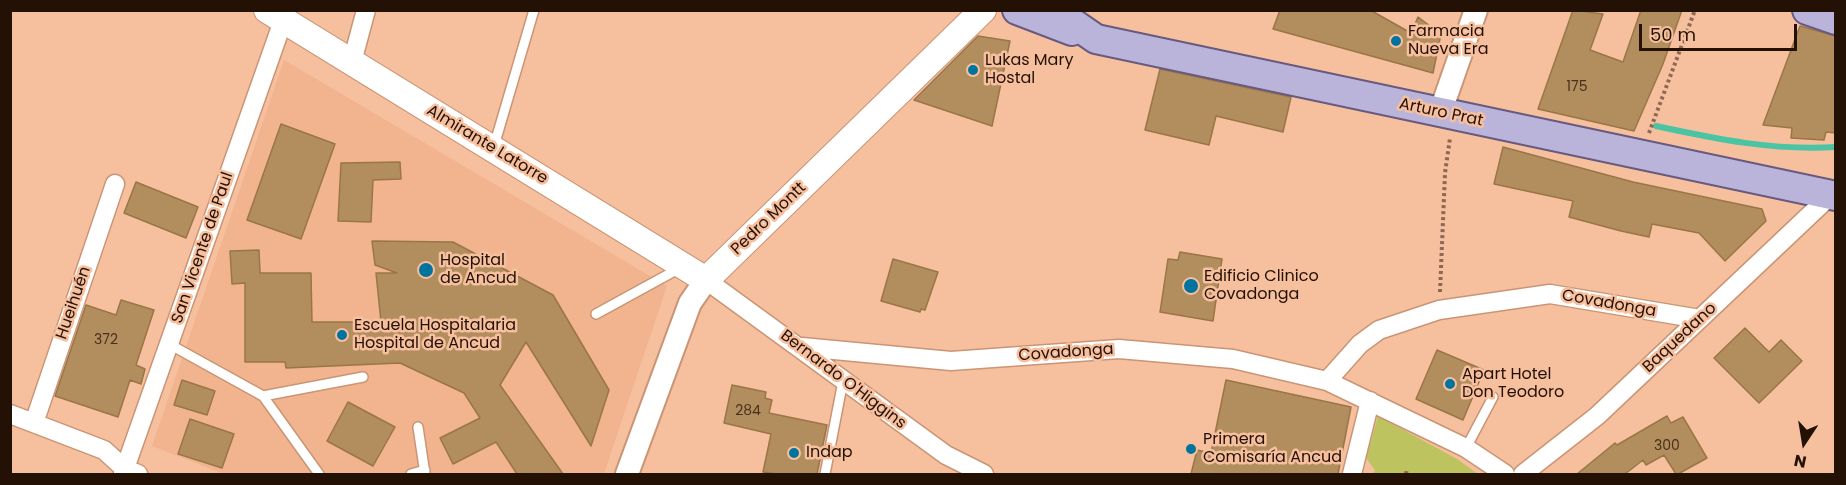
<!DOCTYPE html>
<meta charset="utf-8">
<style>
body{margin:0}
#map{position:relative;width:1846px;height:485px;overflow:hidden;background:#f6bf9e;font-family:Poppins,sans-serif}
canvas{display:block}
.frame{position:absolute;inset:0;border:12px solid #241105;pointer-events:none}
.north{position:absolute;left:1774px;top:413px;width:60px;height:60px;-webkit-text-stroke:4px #f6bf9e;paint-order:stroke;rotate:192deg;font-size:16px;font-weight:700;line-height:24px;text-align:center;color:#241105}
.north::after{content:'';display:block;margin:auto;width:21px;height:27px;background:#241105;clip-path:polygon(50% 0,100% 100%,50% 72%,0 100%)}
.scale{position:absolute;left:1639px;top:24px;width:158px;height:27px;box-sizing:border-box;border:3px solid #241105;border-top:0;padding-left:8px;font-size:18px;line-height:21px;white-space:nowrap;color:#241105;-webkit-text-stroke:4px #f6bf9e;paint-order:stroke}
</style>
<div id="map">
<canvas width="1846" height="485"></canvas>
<div class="frame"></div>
<div class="north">N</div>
<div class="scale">50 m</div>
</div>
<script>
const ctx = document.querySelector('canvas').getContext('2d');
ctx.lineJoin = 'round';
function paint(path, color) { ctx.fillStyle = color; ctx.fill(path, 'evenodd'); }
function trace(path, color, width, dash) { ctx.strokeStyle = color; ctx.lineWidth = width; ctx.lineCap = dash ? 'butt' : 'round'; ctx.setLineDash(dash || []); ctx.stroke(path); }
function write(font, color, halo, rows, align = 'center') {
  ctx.font = font + ' Poppins,sans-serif'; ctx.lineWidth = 5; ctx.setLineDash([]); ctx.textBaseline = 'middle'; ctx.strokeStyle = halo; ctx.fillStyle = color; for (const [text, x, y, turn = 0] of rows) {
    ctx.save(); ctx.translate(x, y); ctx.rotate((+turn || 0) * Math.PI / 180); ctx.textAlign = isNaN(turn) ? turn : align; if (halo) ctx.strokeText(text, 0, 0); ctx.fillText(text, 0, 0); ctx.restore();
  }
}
paint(new Path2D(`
 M284,60L667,286L604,474H224L152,446Z`), '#f2b48f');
paint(new Path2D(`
 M1378,416L1457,459L1478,474H1373L1375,470L1366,458Z`), '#bdc35f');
trace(new Path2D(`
 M1656,126C1716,139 1774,151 1836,147`), '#4ac4a3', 6);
const building = new Path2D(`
 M1280,10H1370L1411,33L1418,17L1441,34L1433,73L1273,29Z
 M1573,10L1603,14L1590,50L1623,62L1641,10H1682L1663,64L1634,131L1538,109Z
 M1800,26L1836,36V133L1826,132L1824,140L1791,138L1792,128L1763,125Z
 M978,36L1010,41L992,126L914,100Z
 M1160,69L1291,97L1283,132L1216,116L1209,145L1145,130Z
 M281,124L335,144L301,239L247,220Z
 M1503,147L1633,182L1762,209L1766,221L1725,261L1699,233L1652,224L1649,237L1621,231L1569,217L1573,201L1494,184Z
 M400,162L401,179L373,180L371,222L338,221L341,163Z
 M136,182L198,207L186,238L124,213Z
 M372,241L453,242L553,295L609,390L591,446L526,342L500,385L563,474H517L496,442L453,464L440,438L480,418L464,393L400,363L286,368L285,362H245V283L232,284L230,251L259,250L260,273H311L312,322H381L376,273H397L375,265Z
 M1180,252L1222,259L1213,321L1160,312L1168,259L1178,260Z
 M893,259L938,272L925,310L921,309L920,312L881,301Z
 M121,300L154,310L136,365L145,369L141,384L130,380L118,417L55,396L86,305L116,315Z
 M1745,328L1769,352L1781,340L1802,361L1759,403L1714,358Z
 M1437,350L1484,370L1463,420L1416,399Z
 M182,380L215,391L207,415L174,405Z
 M1226,380L1351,407L1338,474H1191L1197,450L1211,453Z
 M732,385L766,392L765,398L772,400L769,413L827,425L817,474H777L763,472L771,434L724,423Z
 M348,402L395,427L373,466L327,441Z
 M1667,416L1671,423L1683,417L1707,458L1678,474H1676L1664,455L1646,465L1643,460L1625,474H1577L1615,443L1617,445Z
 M190,419L234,434L222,468L178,454Z`);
paint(building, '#b28d5e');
trace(building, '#9a7647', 1.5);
const service = new Path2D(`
 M494,146L534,10
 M596,314L680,268
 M169,344L263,396L363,377
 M263,396L319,474
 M418,427L425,474
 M1466,448L1493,397
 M411,474L425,470
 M825,474L843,381`);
const minor = new Path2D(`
 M352,62L366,10
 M706,280L946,455L984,474
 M802,347L951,361L1119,349L1233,359L1327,381L1360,344L1379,330L1439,310L1550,294L1700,319
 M1327,381L1466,448L1505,474
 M10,414L104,450L125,469L138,474
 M34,423L115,184
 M123,474L283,21
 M1352,474L1370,401
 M1523,474L1597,416L1831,195`);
const tertiary = new Path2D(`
 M1440,113L1476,10
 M627,474L690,303L706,280`);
const secondary = new Path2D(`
 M267,10L706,280L983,10`);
const primary = new Path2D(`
 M1017,10L1072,31
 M1054,10L1096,39L1836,196
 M1807,10L1836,20`);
trace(service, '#ca9575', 12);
trace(minor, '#ca9575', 21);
trace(tertiary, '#ca9575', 26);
trace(secondary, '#ca9575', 28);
trace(primary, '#685a7f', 32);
trace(new Path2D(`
 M1649,133L1695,10
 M1440,292L1445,173L1450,138
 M1406,474L1407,469`), '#8d6852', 4, [3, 3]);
trace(service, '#fff', 9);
trace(minor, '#fff', 18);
trace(tertiary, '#fff', 22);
trace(secondary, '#fff', 26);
trace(primary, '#bbb4da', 28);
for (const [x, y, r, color] of [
 [1396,41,6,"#00749e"],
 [973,70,6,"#00749e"],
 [426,270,8,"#00749e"],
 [1191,286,8,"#00749e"],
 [342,335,6,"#00749e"],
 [1450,384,6,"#00749e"],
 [1191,449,6,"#00749e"],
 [794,453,6,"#00749e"]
]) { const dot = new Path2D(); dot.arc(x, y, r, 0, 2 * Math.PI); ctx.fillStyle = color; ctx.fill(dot); trace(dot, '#f6bf9e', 2); }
write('14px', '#48301b', null, [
 ["175",1577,87],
 ["372",106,340],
 ["284",748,411],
 ["300",1667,446]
]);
write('16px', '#241105', '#f6bf9e', [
 ["Farmacia",1408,32],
 ["Nueva Era",1408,50],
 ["Lukas Mary",985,61],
 ["Hostal",985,79],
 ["Hospital",440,261],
 ["de Ancud",440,279],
 ["Edificio Clinico",1204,277],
 ["Covadonga",1204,295],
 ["Escuela Hospitalaria",354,326],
 ["Hospital de Ancud",354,344],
 ["Apart Hotel",1462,375],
 ["Don Teodoro",1462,393],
 ["Primera",1203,440],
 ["Comisaría Ancud",1203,458],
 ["Indap",806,453]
], 'left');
write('16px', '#241105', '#f6bf9e', [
 ["Arturo Prat",1441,113,12],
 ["Almirante Latorre",487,145,31],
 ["Pedro Montt",769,219,-44],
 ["San Vicente de Paul",203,248,-71],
 ["Hueihuén",74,303,-71],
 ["Covadonga",1609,304,10],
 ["Baquedano",1680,338,-43],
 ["Covadonga",1066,353,-4],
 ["Bernardo O'Higgins",843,380,37]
]);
</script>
